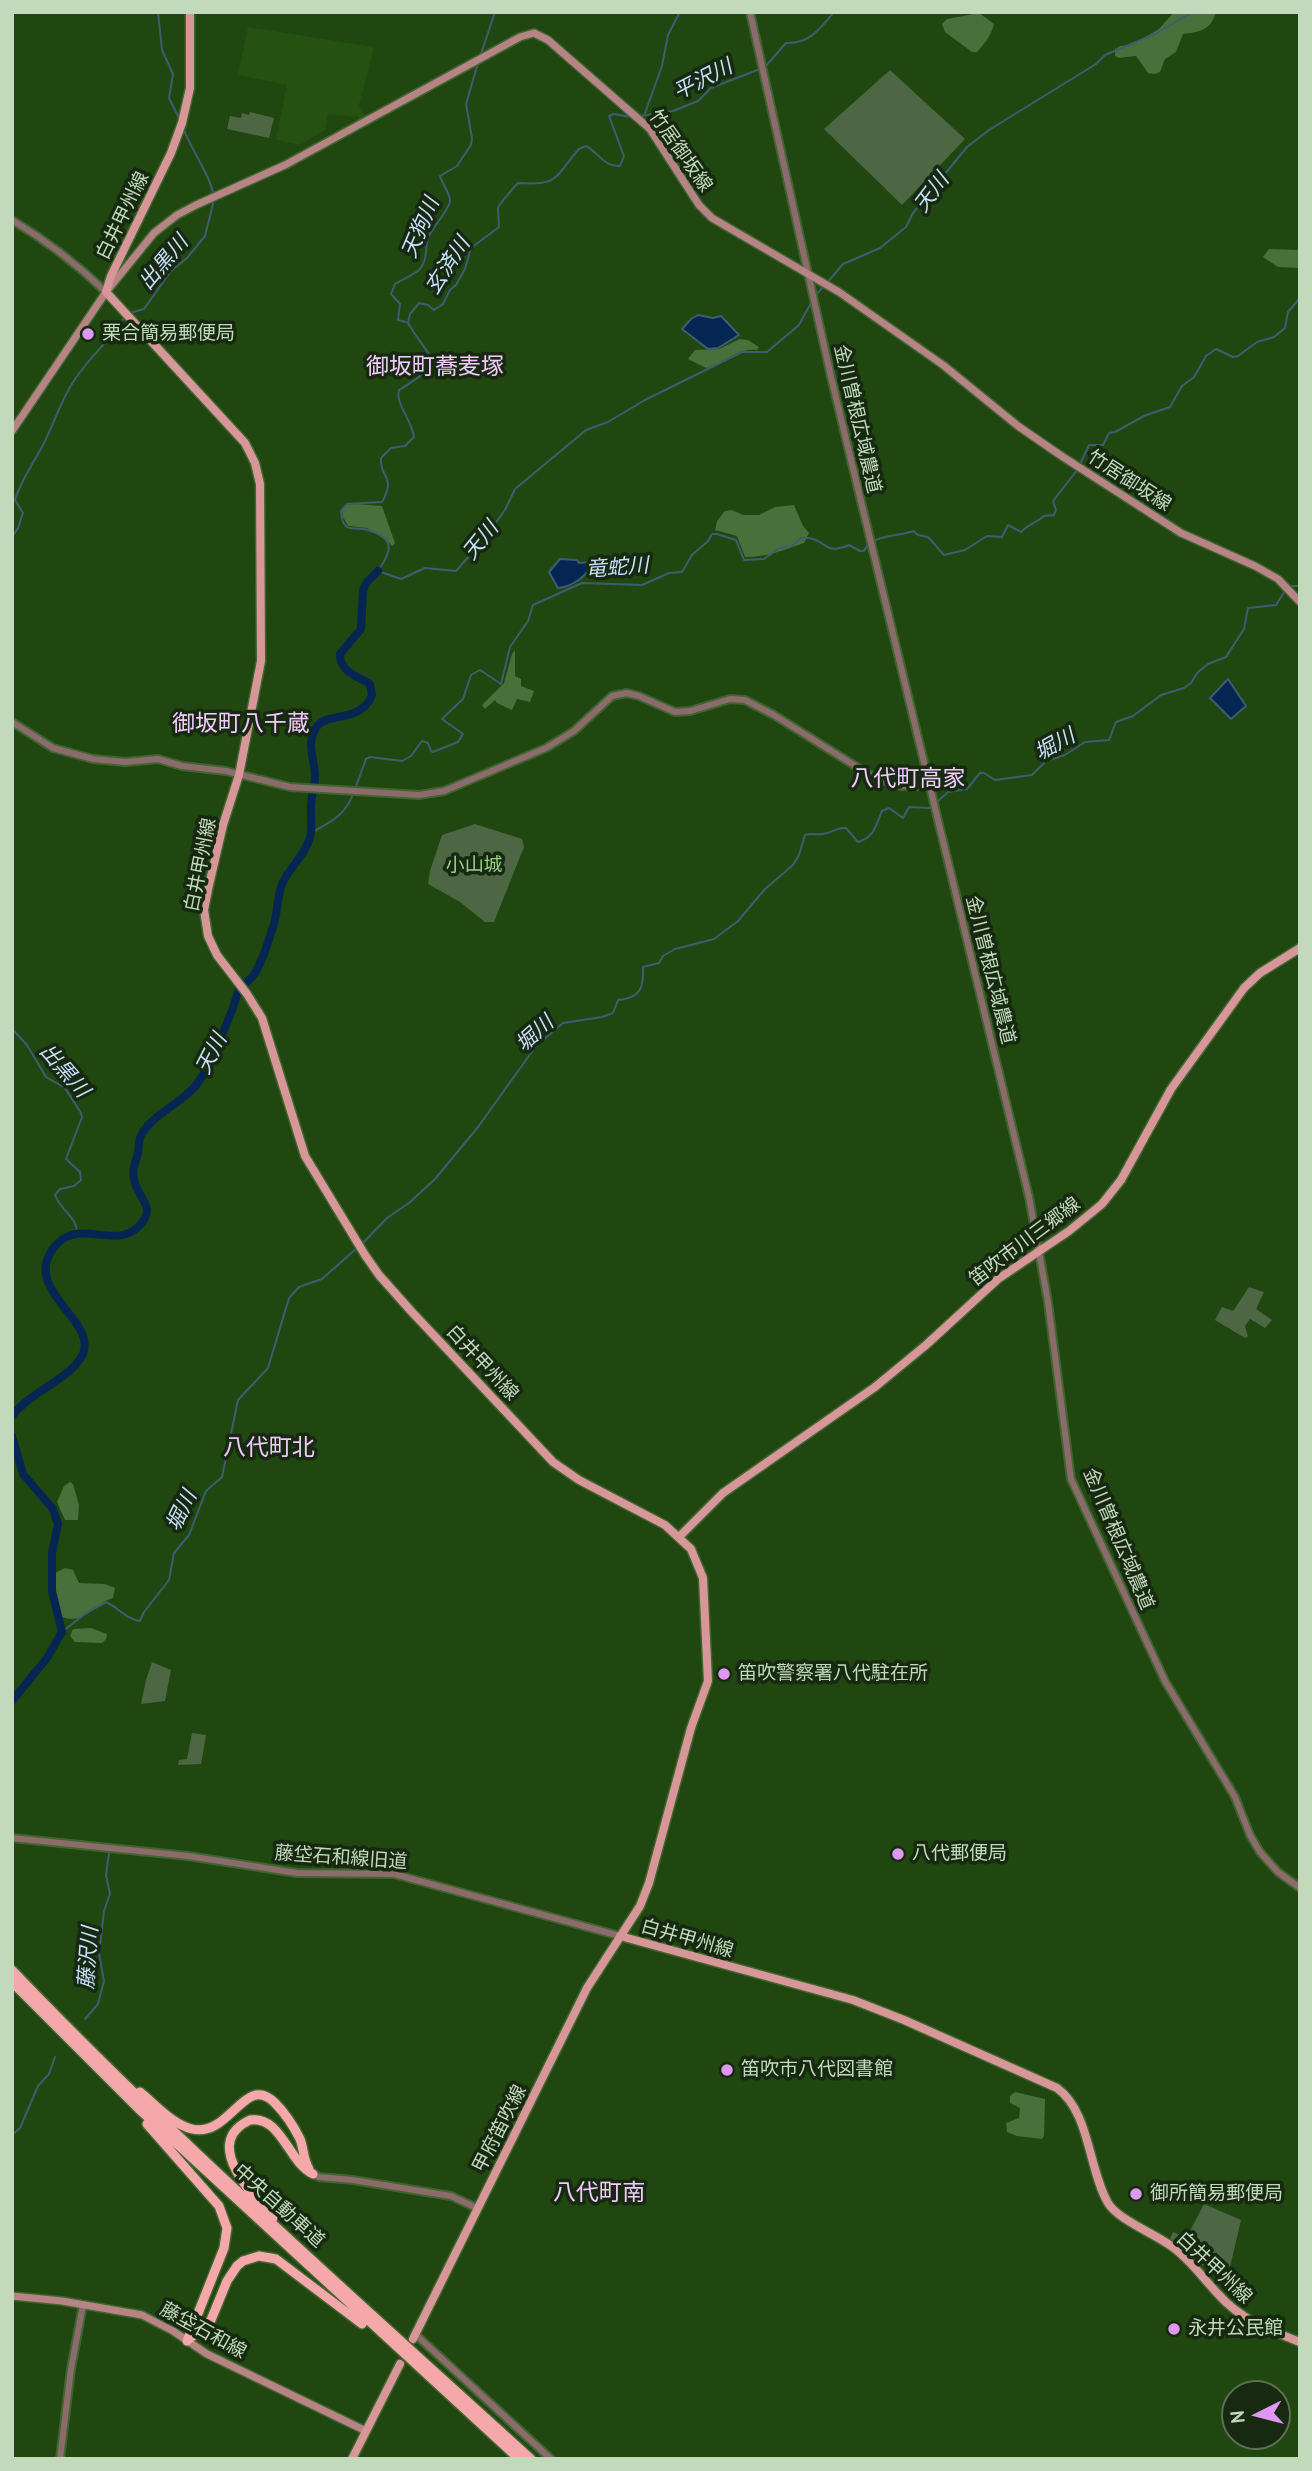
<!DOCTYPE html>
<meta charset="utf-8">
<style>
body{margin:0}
#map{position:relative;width:1312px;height:2471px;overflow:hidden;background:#20470f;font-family:"PT Sans",sans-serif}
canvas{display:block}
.frame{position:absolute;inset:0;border:14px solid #c3d9bb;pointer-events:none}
.north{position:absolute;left:1221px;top:2380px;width:70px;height:70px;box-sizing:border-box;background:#172911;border:2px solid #5c6f55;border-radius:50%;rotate:264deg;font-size:19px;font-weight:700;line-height:28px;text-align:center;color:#c3d9bb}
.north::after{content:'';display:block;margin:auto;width:24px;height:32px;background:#de98f3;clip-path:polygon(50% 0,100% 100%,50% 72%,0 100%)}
</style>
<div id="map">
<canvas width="1312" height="2471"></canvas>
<div class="frame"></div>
<div class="north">N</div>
</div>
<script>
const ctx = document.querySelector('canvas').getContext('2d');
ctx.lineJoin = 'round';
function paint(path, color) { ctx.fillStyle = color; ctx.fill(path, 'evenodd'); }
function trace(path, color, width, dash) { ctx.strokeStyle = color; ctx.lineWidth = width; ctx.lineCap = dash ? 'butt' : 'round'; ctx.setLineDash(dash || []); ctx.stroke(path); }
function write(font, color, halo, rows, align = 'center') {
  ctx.font = font + ' "PT Sans","Noto Sans JP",sans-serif'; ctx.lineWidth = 7; ctx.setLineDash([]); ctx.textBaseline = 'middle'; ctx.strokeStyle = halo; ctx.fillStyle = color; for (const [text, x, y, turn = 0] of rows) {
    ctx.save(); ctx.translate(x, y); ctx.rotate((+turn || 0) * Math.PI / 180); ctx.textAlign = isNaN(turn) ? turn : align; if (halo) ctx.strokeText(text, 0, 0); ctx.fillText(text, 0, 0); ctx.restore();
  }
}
paint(new Path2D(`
 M248,27L374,47L359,105L366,117L360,120L357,115L353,117L328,114L325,130L300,145L276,140L287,85L238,75Z`), '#255111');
paint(new Path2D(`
 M890,70L965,139L902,205L824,129Z
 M250,112L274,118L269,138L227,129L230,116L241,118L242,113L249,115Z
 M475,824L522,839L524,847L494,922H485L460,902L428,884L430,871L442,835Z
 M1249,1287L1264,1292L1256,1309L1272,1320L1265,1328L1250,1319L1245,1326L1248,1337L1245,1338L1215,1320L1222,1307L1233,1311Z
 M152,1662L171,1670L165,1701L141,1704L146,1680Z
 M192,1733L206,1735L201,1764L178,1765L179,1760L187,1759Z
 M1204,2204L1241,2220L1230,2267L1224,2284H1221L1208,2269L1168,2243L1173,2232L1182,2236L1185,2232L1189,2233Z`), '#4d6744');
paint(new Path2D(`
 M1174,12H1216C1211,30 1200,32 1183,34L1176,52L1165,59L1160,72L1155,74L1148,73L1136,56L1119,58L1115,56V49L1120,46L1132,45L1159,29Z
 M979,13L994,24C991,36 985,43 977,52H972L945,32L942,24L947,19Z
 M1269,249L1300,250V268L1278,267L1263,257Z
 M740,339L748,340L759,347L757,350C737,347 724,364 706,368L688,359L695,350L719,349Z
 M357,504L382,506L395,543L392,546L385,538L367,528L348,526L343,517L342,510L347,505Z
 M794,505L803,526L809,533L804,543C784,550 767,557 745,557L737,536L715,530L717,521L725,511L732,510L743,515H759L775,507Z
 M515,650V676L521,679V686L534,691L530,702L517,699L512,710L497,703L495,700L485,709L482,705L504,683L512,654Z
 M70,1482L73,1484L79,1505L78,1520H65L57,1502L64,1486Z
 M65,1568L73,1570L79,1583L105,1584L115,1588L113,1598C90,1605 87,1625 61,1617L54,1586L55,1573Z
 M91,1628L107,1634L106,1639L102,1643L75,1642L70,1636L73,1629Z
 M1015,2092L1045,2099L1044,2136L1042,2139L1017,2136L1007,2132L1006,2123L1019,2118L1020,2108L1010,2103V2096Z`), '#49703b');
const water = new Path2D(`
 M698,315L713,318L721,316L739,335L718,348L708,349L682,329L691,319Z
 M560,559L577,560L579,563L590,562L591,566C586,577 571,587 558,588L549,572Z
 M1228,679L1246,706L1231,719L1210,698Z`);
paint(water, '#052653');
trace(water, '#3e5c72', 2);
trace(new Path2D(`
 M158,12L162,50L173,74L169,98L179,118
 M481,54L495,12
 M765,67L786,43C809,44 820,29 834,12
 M645,113L662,66L668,35L680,12
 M640,116L673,111L698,101L711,88L760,69
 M631,117L614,114L609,116L624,156L620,166C604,167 599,153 586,146L579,149C554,177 560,186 518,183C516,185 499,204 498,208L499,227L471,248L465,269L456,285L450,290L443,304L434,310L428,305L419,303L410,314L408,323C432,364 449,359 399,390C395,404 412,420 414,437L405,446L391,448L381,458C379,478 397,476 382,502L347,504L341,511C343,536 353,525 368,530C397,539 391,552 378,571L401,579L425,568L456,571L483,540L505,510L515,489L586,430L608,422L645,400L742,352H767L799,325L812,301
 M184,130C190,147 212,179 213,194
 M827,283L843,264L880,248L906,227L913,213L967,147L989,130L1096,64L1105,55L1155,34L1193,12
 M815,296L823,287
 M130,313L144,309L171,271L187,258L205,236L214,200
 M406,322L398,320L400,304L391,294L395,284C402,280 413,275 419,270C428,260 425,249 428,238C431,229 450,209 450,201C450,193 442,184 440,176L457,166L471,145L472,138L466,104L478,63
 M1080,464L1089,445H1103L1109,433L1115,432L1144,416L1170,407L1182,386L1194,377L1206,356L1216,349L1233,357L1238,356L1257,342L1274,337L1285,328L1288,312L1300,298
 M12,537L18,528L23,513L15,500C21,481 32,465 42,447C54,425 60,401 75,379C90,357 111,339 125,316
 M12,563V574
 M1290,586H1300
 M355,789L366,759L370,757L402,761L411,756L422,741L428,743L431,751L433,752L458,742L463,734L442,719L463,699L471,675L480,670L501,684L510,647L528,621L533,605L582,583L642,585L669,573L682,572L692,555L708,541L712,534H717L736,540L744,560L764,559L779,548L792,546L801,538C827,536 822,557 849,545L860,551H864C871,534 898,537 913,531L918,535L928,537L944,555L965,550L987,536L1002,537L1008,525L1021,532C1029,524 1037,522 1044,516L1054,515L1056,510L1053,501L1078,469
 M937,802L948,792L967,789L980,773H984L995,780L1032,775L1046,761L1065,755L1085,742L1109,740L1116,722L1133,716L1161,695L1184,688L1191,683L1198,672L1208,664L1226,657L1244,629L1248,608L1276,605L1286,589
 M311,833C330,822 345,816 353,794
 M12,1029L27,1045L46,1077L65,1088L81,1113L82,1117L66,1159L80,1172L81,1180L74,1186L60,1189L55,1195C60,1210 77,1217 77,1232
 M361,1245L387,1218L409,1203L435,1179L478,1127L536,1046L563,1023L602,1017L613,1013L618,1000C641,998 644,987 643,967L659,963L663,956L675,949L714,939L738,921L765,889L793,865L799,855L805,835C812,833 816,835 823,834C832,833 837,827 846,828L858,842C874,838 876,825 882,811L889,808L903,818L909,807L930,808L933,805
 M62,1632L86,1613L106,1602C119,1608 126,1619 140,1621L144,1612L169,1580L174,1553L189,1535L206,1491L222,1477L238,1400L268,1368L289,1298L299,1287L322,1279L357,1248
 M85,2019L98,2004L104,1981L99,1954L104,1911L110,1894L106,1875L109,1853
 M12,2135L20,2128L38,2086L49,2074L55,2057`), '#3e5c72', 2);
trace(new Path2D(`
 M12,1416C31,1391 71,1379 83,1354C97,1321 24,1291 52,1250C76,1214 114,1252 139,1226C158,1207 137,1198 134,1179C132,1169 135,1163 138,1154C139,1149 138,1143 140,1138C148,1116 182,1104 197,1084C214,1061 222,1034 233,1008C235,1002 237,993 240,988C243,984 249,981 252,977C262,965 269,939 274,924C278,910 277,895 283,882C290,867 306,854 310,837C313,828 310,816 311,806C311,797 314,788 315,779C316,762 305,745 316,728C325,711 361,724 372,695L370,684C357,676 339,671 340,654L361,629L363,590L367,582L378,571
 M12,1436L23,1474L53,1509L58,1524L52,1553V1591L62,1632L47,1658L12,1701`), '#052653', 8);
const tertiary = new Path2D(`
 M750,12L831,377L1029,1197L1048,1302L1071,1479L1165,1681L1235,1797L1250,1835L1260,1852L1278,1872L1300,1888
 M12,220C47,241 77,264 106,292
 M12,722L53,748L93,759L125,762L158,759L182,766L226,771L290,787L419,795L444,791L546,748L574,731L612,696L627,693L639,696L675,712L690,711L730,699L745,700L774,715L873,777L901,786H929
 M12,1838L188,1856L297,1873L394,1874L620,1936
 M313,2174L319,2177L353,2180L451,2196L477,2208
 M415,2334L551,2459
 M60,2459L71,2369L83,2305`);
const secondary = new Path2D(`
 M12,431L106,292L154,233L177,215L196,205L285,165L520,37L534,33L548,40L650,129L699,205L712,218L839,292L943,365L1018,426L1060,455L1181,533L1255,566L1278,579L1300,602
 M12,2296L62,2301L142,2315L173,2331L207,2354L366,2431`);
const primary = new Path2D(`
 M190,12V88L182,123L171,153L111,276L106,292L245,443L255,463L260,484L261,661L239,775L223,825L209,885L204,910L208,936L217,955L247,994L262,1018L305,1156L365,1255L379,1275L411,1311L553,1462L579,1480L665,1525L691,1549L703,1578L708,1681L691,1728L649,1883L640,1906L587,1988L413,2339
 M679,1537L723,1493L875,1387L926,1345L998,1279L1069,1231L1102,1204L1121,1180L1171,1089L1244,988L1260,973L1300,948
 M620,1936L853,2000L904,2020L1057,2088C1090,2112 1088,2168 1108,2203C1118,2220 1156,2234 1174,2248C1191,2261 1203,2278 1218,2294C1241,2320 1269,2330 1300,2342
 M352,2459L400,2364`);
const motorway = new Path2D(`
 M12,1970C177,2142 355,2299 531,2459
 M12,1982L140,2110L519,2459
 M140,2092C156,2105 172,2124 192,2129C230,2138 245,2072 275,2103C284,2112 294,2127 300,2139C304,2149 303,2159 309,2169
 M147,2124L219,2206L227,2228L224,2248L187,2341
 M273,2218C254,2196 200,2143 250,2120C281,2115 288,2162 313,2174
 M188,2340L211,2320L227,2281L237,2266L243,2261L259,2256L276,2259L362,2324`);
trace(tertiary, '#416431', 10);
trace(secondary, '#416431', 10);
trace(primary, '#416431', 11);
trace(motorway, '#416431', 12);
trace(tertiary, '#8b6b6b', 6);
trace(secondary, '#b68485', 7);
trace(primary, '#d79798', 8);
trace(motorway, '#f5a8aa', 9);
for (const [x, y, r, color] of [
 [88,334,7,"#de98f3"],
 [724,1674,7,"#de98f3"],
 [898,1854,7,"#de98f3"],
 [727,2070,7,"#de98f3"],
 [1136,2194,7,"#de98f3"],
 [1174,2329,7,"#de98f3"]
]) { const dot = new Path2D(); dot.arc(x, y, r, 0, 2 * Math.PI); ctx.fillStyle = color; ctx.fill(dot); trace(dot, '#172911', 2.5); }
write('19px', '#c3d9bb', '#172911', [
 ["竹居御坂線",680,151,55],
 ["白井甲州線",123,216,-64],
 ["金川曽根広域農道",857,419,77],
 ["竹居御坂線",1129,481,33],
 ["白井甲州線",201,865,-79],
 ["金川曽根広域農道",990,970,76],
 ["笛吹市川三郷線",1025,1242,-37],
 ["白井甲州線",482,1363,47],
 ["金川曽根広域農道",1118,1539,67],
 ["藤垈石和線旧道",341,1858,4],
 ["白井甲州線",687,1939,16],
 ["甲府笛吹線",500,2129,-63],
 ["中央自動車道",279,2206,42],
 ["白井甲州線",1214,2268,43],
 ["藤垈石和線",203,2331,29]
]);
write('19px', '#c3d9bb', '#172911', [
 ["栗合簡易郵便局",102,334],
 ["笛吹警察署八代駐在所",738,1674],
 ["八代郵便局",912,1854],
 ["笛吹市八代図書館",741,2070],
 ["御所簡易郵便局",1150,2194],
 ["永井公民館",1188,2329]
], 'left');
write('19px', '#98d285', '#172911', [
 ["小山城",474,866]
]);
write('italic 21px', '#cbdfff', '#172911', [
 ["平沢川",703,80,-27],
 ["天川",932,193,-53],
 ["天狗川",421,228,-67],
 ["出黒川",164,263,-50],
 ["玄済川",448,266,-57],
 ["天川",481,541,-51],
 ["竜蛇川",617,568,-4],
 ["堀川",1055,745,-29],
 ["堀川",535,1034,-42],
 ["天川",212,1054,-63],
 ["出黒川",64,1071,49],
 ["堀川",182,1511,-64],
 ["藤沢川",89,1958,-86]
]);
write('23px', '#f2cbfe', '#172911', [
 ["御坂町蕎麦塚",435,367],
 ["御坂町八千蔵",241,724],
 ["八代町高家",908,779],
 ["八代町北",269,1448],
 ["八代町南",599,2193]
]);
</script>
